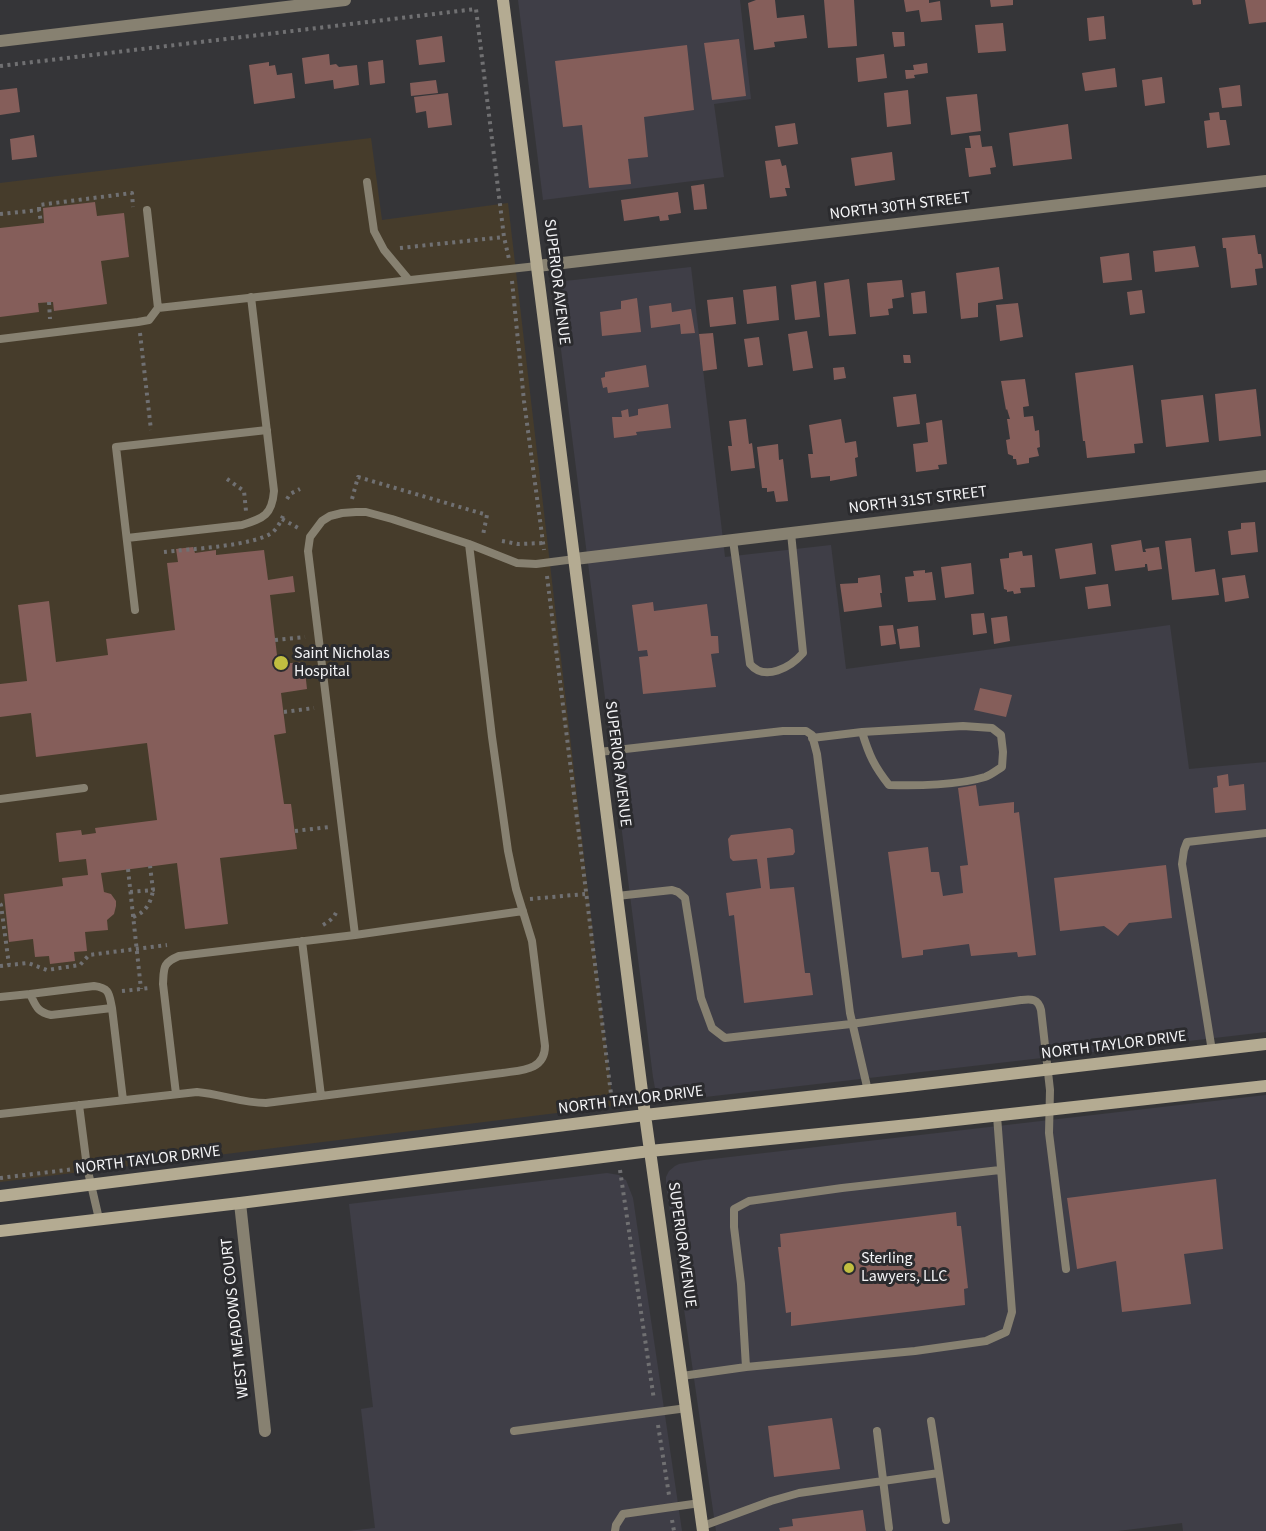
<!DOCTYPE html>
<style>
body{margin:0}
canvas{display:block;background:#353538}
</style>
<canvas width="1266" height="1531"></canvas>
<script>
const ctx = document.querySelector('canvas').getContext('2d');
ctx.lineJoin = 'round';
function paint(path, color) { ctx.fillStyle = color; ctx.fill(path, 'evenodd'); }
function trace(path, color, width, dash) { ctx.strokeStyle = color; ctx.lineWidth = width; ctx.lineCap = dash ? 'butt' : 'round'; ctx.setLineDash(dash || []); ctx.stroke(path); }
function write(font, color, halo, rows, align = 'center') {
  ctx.font = font + ' "Source Sans 3",sans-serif'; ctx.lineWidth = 6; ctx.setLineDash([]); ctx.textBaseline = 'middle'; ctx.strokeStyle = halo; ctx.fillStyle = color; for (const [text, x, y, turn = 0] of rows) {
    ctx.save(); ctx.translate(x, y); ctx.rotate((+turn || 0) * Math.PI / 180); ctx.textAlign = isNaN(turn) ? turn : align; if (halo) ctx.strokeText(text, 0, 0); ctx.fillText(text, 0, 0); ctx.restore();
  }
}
paint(new Path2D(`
 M518,0H740L751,99L714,104L724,177L543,200Z
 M691,267L725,557L831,545L846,669L1170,625L1189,769L1266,762V1032L679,1100H672L664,1097L659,1093L655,1088L653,1077L554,294L560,284L565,281Z
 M1266,1095V1531H1183L1182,1523L1118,1531H716L666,1184V1177L669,1171L675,1166L679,1164L704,1160Z
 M607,1173L619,1175L626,1180L633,1198L682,1531H348L375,1528L361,1409L373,1407L349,1204Z`), '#3f3e47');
paint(new Path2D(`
 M371,138L382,220L508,203L613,1106L0,1182V183Z`), '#463c2b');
paint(new Path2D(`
 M756,0H775L777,18L804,15L807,38L774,42L775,47L754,50L748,3Z
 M824,0H854L857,46L828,48Z
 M904,0H929V3L940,1L942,20L921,22L919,10L906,12Z
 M990,0H1013V5L991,7Z
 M1192,0H1201V4L1193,5Z
 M1245,0H1266V22L1249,24Z
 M1104,16L1106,39L1089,41L1087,18Z
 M1003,23L1006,51L978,53L975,25Z
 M892,32H904L905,46L894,47Z
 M442,36L445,62L419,65L416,40Z
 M739,39L746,96L712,100L704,43Z
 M687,45L694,110L644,117L648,157L628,159L631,184L589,188L582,125L563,127L555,61Z
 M329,54L330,65L336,64L339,67L357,65L359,85L334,89L333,80L305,84L302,58Z
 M884,54L887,78L858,82L856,58Z
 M383,60L385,83L370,85L368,62Z
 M269,62V66L275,65L277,75L292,73L295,98L254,104L249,65Z
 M927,63L928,73L914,75L915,78L906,79L905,70H914L913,65Z
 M1115,68L1117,87L1085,91L1082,73Z
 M1162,77L1165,103L1145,106L1142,80Z
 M436,80L438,93L411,96L410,83Z
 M1240,85L1242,106L1222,108L1219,88Z
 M17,88L20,112L0,115V90Z
 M908,90L911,124L887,127L884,93Z
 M448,93L452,125L428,128L426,111L416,113L414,97Z
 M977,94L981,131L951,135L946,97Z
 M1219,112L1220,120H1226L1230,145L1207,148L1204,121L1210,120L1209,113Z
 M795,123L798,144L778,147L775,126Z
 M1068,124L1072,159L1013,166L1009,133Z
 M34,135L37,157L12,160L10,139Z
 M980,135L982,147L992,146L996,167L990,168L991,174L969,177L965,148H971L969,136Z
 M892,152L895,180L855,186L851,158Z
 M780,159L782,166L786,165L790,188H785L787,196L770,198L765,161Z
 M704,184L707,209L694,210L691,186Z
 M678,192L681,213L668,215L669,220L660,221L659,216L624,221L621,200Z
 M95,202L97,216L124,213L129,257L101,261L107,304L54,311L53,302L38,303L39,312L0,317V228L44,223L43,208Z
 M1255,235L1258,254H1261L1263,268L1255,269L1257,285L1231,288L1226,248H1223L1222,238Z
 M1195,246L1199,267L1155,272L1153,251Z
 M1129,253L1132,280L1103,283L1100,257Z
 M999,267L1003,299L978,303V317L961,319L956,273Z
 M849,279L856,334L829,336L824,283Z
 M902,280L904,297L892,299L893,308L888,309L889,315L870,317L867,283Z
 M816,281L820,317L795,320L791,285Z
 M776,286L779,320L747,324L743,290Z
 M1142,290L1145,313L1130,315L1127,292Z
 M925,291L927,313L913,314L911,293Z
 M733,297L736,324L710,327L707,300Z
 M637,298L641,332L602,336L600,312L621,309V301Z
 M671,303L672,312L691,309L695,333L681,334L680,324L651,328L649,306Z
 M1018,303L1023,337L1000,341L996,305Z
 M807,331L813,368L793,371L788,334Z
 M713,333L717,369L703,371L699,334Z
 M759,337L763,365L748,367L744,339Z
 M903,355H910L911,363H904Z
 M646,365L649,387L608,393L607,387L603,388L601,378L605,377V372Z
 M1133,365L1143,443L1134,444L1135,453L1087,458L1085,441H1083L1075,373Z
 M844,367L846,378L834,380L833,368Z
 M1025,379L1029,406L1023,407L1024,417L1033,416L1035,431L1039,430L1040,447L1037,448L1039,456L1029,458V463L1017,465L1016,459H1013V456L1008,454L1006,440L1010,439L1007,419H1010L1007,409L1006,410L1001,381Z
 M1256,389L1261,436L1219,441L1215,394Z
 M916,394L920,424L897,427L893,397Z
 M1203,395L1209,442L1166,447L1161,400Z
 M668,404L671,428L636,432L637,435L614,438L612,417H622L621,411L628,409L629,417L638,415V409Z
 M746,419L749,444L752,443L755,468L731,471L728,446H732L729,421Z
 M841,419L845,443L856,441L858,457L855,458L857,476L830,481V476L811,478L808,454H813L809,425Z
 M942,420L947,464L938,465L939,469L916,472L913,444L928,442L926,423Z
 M778,444L779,460L783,459L788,501L776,502L774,491L767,492V488H762L757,447Z
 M1255,522L1258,552L1231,555L1228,531L1241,529V523Z
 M1191,538L1195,572L1215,569L1219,595L1172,600L1165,541Z
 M1141,540L1143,552H1146L1145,549L1159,547L1162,569L1148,571L1147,564H1145V567L1115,571L1111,545Z
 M1092,543L1096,574L1060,579L1055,549Z
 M193,547L195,553L216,550V555L264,550L268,580L293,576L295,592L270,595L278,664L304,662L307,689L281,693L286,733L274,735L284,804H291L297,849L220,858L228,924L185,929L177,863L101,873L104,892L111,894L116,901V906L114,914L107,920L108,930L85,932L87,951L74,952L75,961L50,964L49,956L35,957L33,939L9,942L4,894L63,886L62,878L88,875L86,859L59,862L56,833L81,830L82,835L96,833L95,828L157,820L147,743L36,757L31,713L0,717V684L27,681L18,605L49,601L56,662L108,655L106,639L175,630L167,563L178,562L176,549Z
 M1022,551L1023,556L1032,555L1035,587L1020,588L1021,593L1014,594L1013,591L1007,592V590L1004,589L1000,559L1009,558V553Z
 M971,563L974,594L945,598L941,567Z
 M925,570V573L932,572L936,600L908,602L905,577L914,576L913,571Z
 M880,575L882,593H880L882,607L844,612L840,584L858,583V578Z
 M1245,575L1249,598L1225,602L1222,578Z
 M1108,584L1111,606L1088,609L1085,587Z
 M653,602L654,611L707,604L711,636H718L719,653L711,654L716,687L643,694L639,657L648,656L647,650L638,651L632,605Z
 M984,613L987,633L973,635L971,614Z
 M1007,616L1010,641L994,644L991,618Z
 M893,625L896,644L881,646L879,626Z
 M918,626L920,647L900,649L897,629Z
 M980,688L1012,695L1006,717L974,710Z
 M1228,774L1229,786L1244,784L1246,810L1215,813L1213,788L1218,787L1217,776Z
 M976,785L979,806L1014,802V813L1019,812L1036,955L1018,957L1017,952L971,956L969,944L923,950V955L902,958L888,852L928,847L931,872H939L943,896L963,893L960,866L968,865L958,788Z
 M790,828L793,830L795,852L793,855L767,858L770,889L794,887L805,973H810L813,995L744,1003L734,915L729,916L726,893L761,888L757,859L733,861L730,858L728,839L731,835Z
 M1166,865L1172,918L1129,923L1118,936L1104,926L1060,931L1054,878Z
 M1216,1179L1223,1249L1184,1254L1191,1304L1122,1312L1116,1261L1077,1269L1067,1198Z
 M956,1212L957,1226H961L968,1288L964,1289L965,1305L791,1326V1312L786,1313L778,1247H781L780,1234Z
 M832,1418L840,1469L774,1477L768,1426Z
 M863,1510L866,1531H780L779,1528L793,1526L792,1519Z`), '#855e5a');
trace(new Path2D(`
 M0,66L476,9L504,237L509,259
 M39,210V205L132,193L133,207
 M0,214L39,210L41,223
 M400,248L504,237
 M512,281L524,401L544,550
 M49,302L50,319
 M140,333L151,430
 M227,479L244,491L246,511
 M287,499L290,494L300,489
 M352,499L358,477L487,515L483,535
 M282,519L300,529
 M502,541L518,544L543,543
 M164,552C189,549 255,546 273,532C278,527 281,521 283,516
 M547,576L612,1102H610
 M275,640L305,637
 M284,712L314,708
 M295,831L329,827
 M128,869L141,989
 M130,892L153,890L150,866
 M530,899L585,894
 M0,904L1,905L9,965
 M133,917C146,912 151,903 153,890
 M323,925C330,921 336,916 337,909
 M0,966L28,963L47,970L80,965L89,955L167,945
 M122,991L150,988
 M620,1170L654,1400
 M0,1178L75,1169
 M658,1425L669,1495
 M672,1520L674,1531`), '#707072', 4, [3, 4.5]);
trace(new Path2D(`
 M367,182L374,231L384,250L409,280
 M158,308L537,266
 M0,339L138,322L149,320L158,308L147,210
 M127,538L242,525C264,518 272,515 274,491L251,297
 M733,540L750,664C765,682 791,667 803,653L791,533
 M135,610L116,447L267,430
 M812,738L862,732L963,726L992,728L1001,735L1003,752L1002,767C997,770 991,775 985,777C959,785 917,786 889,785C874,766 869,755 862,732
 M599,752L783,731H806L812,735L817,754L850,1013L868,1091
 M0,799L84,788
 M617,896L672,890L678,892L685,898L701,998L712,1028L725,1038L851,1024L1021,1000C1031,999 1038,998 1041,1010L1050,1090L1049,1133L1066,1269
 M355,935L308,551L310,537L322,521L330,516L342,513L356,512H366L392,519L469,544L517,563L536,564L575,559
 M302,941L321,1096
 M30,994L94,986C110,988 109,994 112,1008
 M0,997L30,994C36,1006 37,1012 51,1015L112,1008L123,1100
 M1212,1051L1182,864L1184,850L1187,842L1266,833
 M176,1094L163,984C164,968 162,963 179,956L355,935L523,911
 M79,1105L87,1167L99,1219
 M0,1114L197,1092C221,1094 242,1103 266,1103L502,1073C520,1070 545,1071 545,1046L532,941L516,889L508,851L492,737L469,544
 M746,1367L741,1284L734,1227V1209L749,1201L842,1188L1000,1170
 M682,1376L746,1367L915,1351L986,1341L1006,1332L1012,1312L997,1116
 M514,1431L687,1408
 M877,1431L889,1528
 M939,1473L946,1520
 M703,1526L771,1501L799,1493L939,1473L931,1421
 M615,1531L616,1525L623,1514L700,1503`), '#878171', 8);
trace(new Path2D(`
 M0,41L345,0
 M537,266L1266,181
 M575,559L1266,476
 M240,1203L265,1431`), '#878171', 12);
trace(new Path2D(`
 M503,0L645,1115L703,1531
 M0,1196L645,1115L907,1086L1266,1044
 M0,1231L240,1203L650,1151L919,1124L1266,1086`), '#b4ab92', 12);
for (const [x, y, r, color] of [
 [281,663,8,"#c1be40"],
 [849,1268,6,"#c1be40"]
]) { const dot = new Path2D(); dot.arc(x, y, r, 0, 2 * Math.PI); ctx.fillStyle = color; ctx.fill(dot); trace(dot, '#2b2b2e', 2); }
write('16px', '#f5f5f7', '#2b2b2e', [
 ["NORTH 30TH STREET",900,207,-7],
 ["SUPERIOR AVENUE",556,282,83],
 ["NORTH 31ST STREET",918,501,-7],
 ["SUPERIOR AVENUE",617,764,83],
 ["NORTH TAYLOR DRIVE",1114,1046,-7],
 ["NORTH TAYLOR DRIVE",631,1101,-7],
 ["NORTH TAYLOR DRIVE",148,1161,-7],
 ["SUPERIOR AVENUE",681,1245,82],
 ["WEST MEADOWS COURT",236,1318,-96]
]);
write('16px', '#f5f5f7', '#2b2b2e', [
 ["Saint Nicholas",294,654],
 ["Hospital",294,672],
 ["Sterling",861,1259],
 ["Lawyers, LLC",861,1277]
], 'left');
</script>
